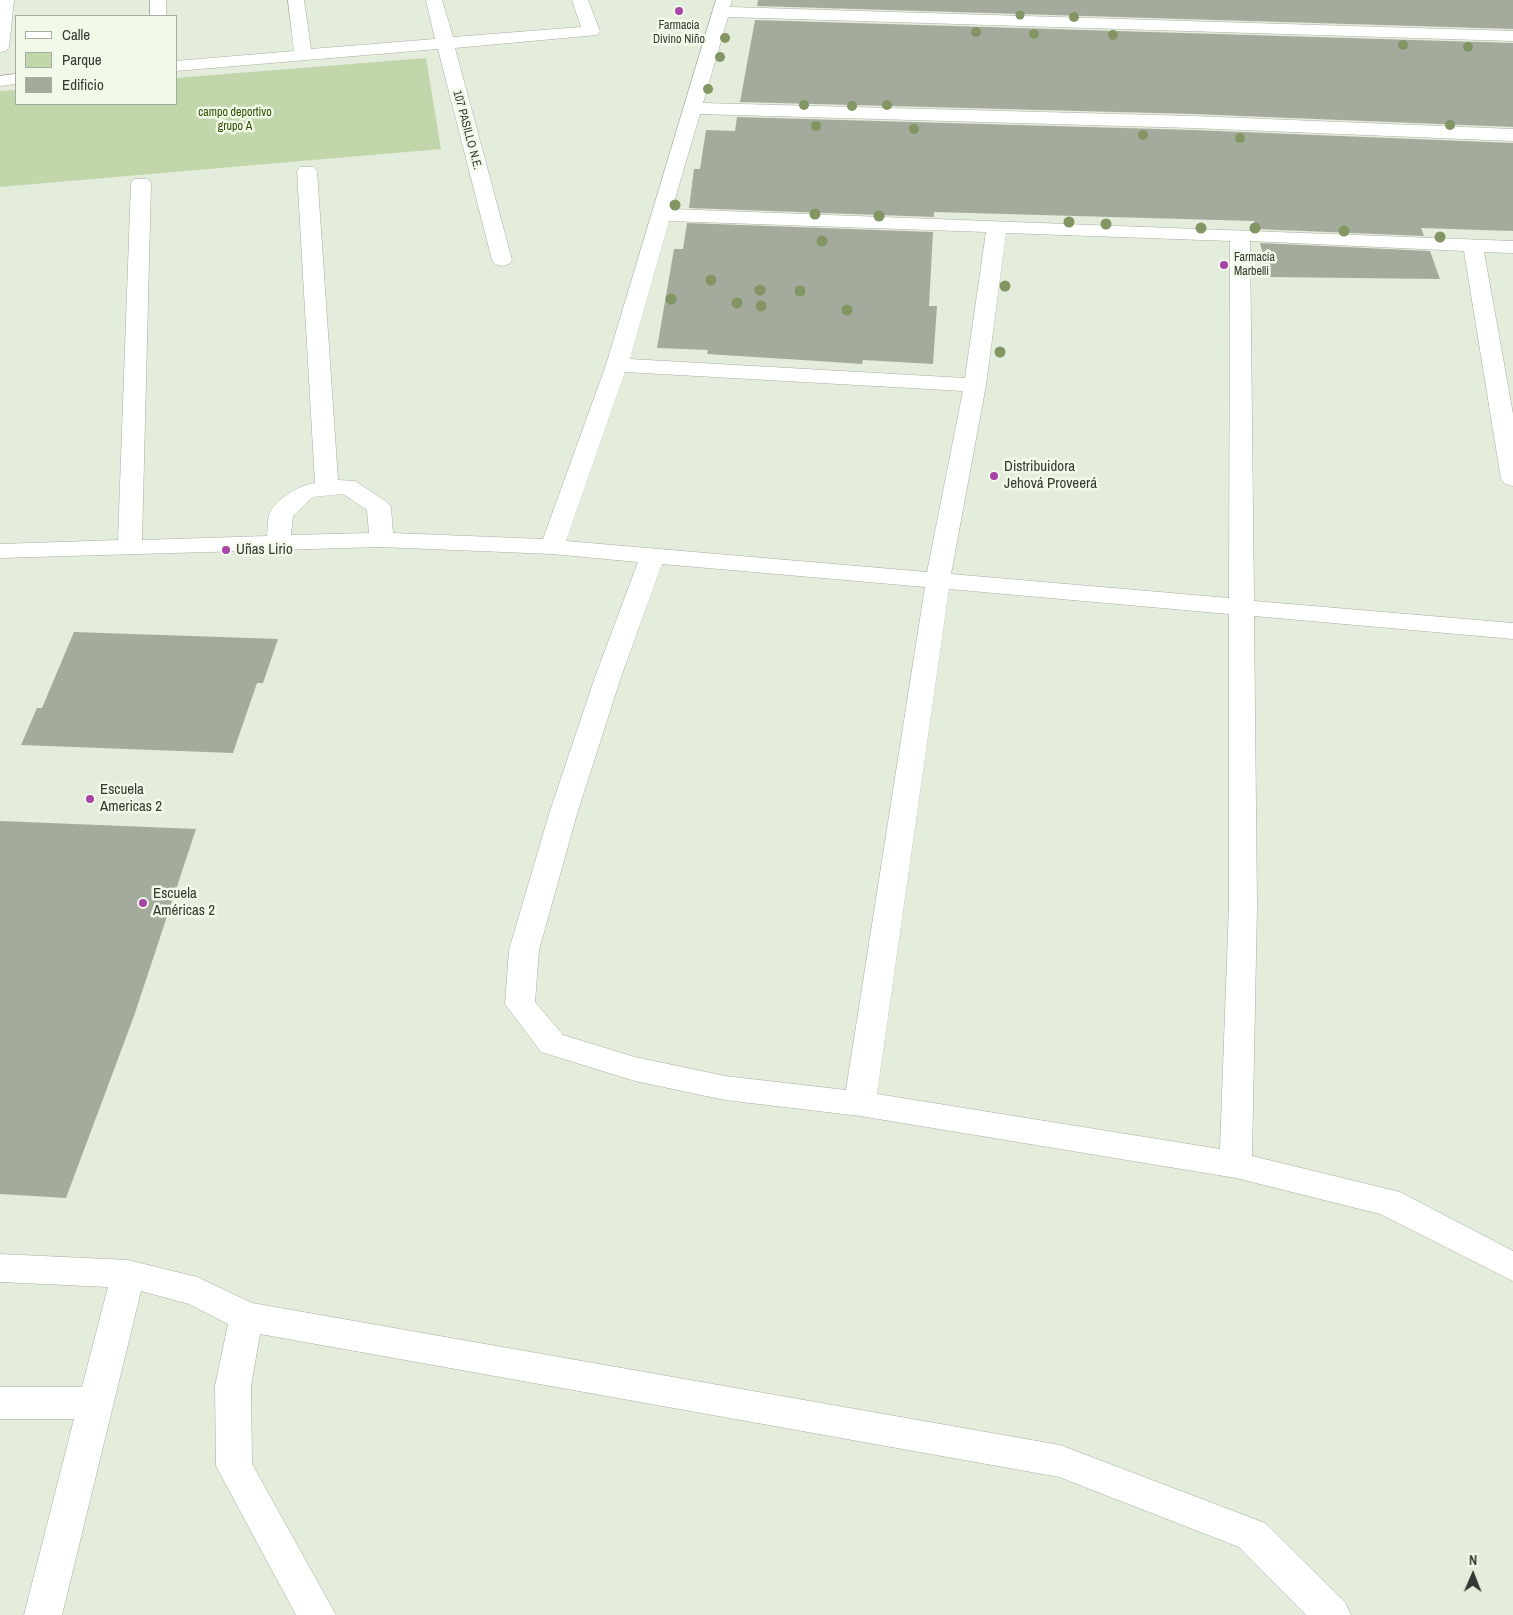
<!DOCTYPE html>
<meta charset="utf-8">
<style>
body{margin:0}
#map{position:relative;width:1513px;height:1615px;overflow:hidden;background:#e4ecdc;font-family:"Archivo Narrow",sans-serif}
canvas{display:block}
.legend{position:absolute;left:15px;top:15px;width:162px;height:90px;box-sizing:border-box;background:#f1f9e9;border:1px solid #a6aca0;margin:0;padding:6px 9px;list-style:none;font-size:15px;color:#353832}
.legend li{display:flex;align-items:center;gap:10px;height:25px}
.legend b{width:25px;border:1px solid #a6aca0}
.north{position:absolute;left:1448px;top:1550px;width:50px;height:50px;-webkit-text-stroke:4px #f1f9e9;paint-order:stroke;rotate:1deg;font-size:14px;font-weight:700;line-height:20px;text-align:center;color:#353832}
.north::after{content:'';display:block;margin:auto;width:18px;height:22px;background:#353832;clip-path:polygon(50% 0,100% 100%,50% 72%,0 100%)}
</style>
<div id="map">
<canvas width="1513" height="1615"></canvas>
<ul class="legend">
<li><b style="height:6px;background:#fff"></b>Calle</li>
<li><b style="height:14px;background:#c1d7ab"></b>Parque</li>
<li><b style="height:14px;background:#a4ab9d"></b>Edificio</li>
</ul>
<div class="north">N</div>
</div>
<script>
const ctx = document.querySelector('canvas').getContext('2d');
ctx.lineJoin = 'round';
function paint(path, color) { ctx.fillStyle = color; ctx.fill(path, 'evenodd'); }
function trace(path, color, width, dash) { ctx.strokeStyle = color; ctx.lineWidth = width; ctx.lineCap = dash ? 'butt' : 'round'; ctx.setLineDash(dash || []); ctx.stroke(path); }
function write(font, color, halo, rows, align = 'center') {
  ctx.font = font + ' "Archivo Narrow",sans-serif'; ctx.lineWidth = 5; ctx.setLineDash([]); ctx.textBaseline = 'middle'; ctx.strokeStyle = halo; ctx.fillStyle = color; for (const [text, x, y, turn = 0] of rows) {
    ctx.save(); ctx.translate(x, y); ctx.rotate((+turn || 0) * Math.PI / 180); ctx.textAlign = isNaN(turn) ? turn : align; if (halo) ctx.strokeText(text, 0, 0); ctx.fillText(text, 0, 0); ctx.restore();
  }
}
paint(new Path2D(`
 M426,58L441,149L0,187V91L16,90V104H176V78Z`), '#c1d7ab');
paint(new Path2D(`
 M758,0H1513V29L757,6Z
 M755,20L1513,43V127L1193,114L740,102Z
 M737,117L1193,130L1513,143V231L1421,228L1424,236L1256,229L1254,221L934,212V217L689,208L694,169H700L706,130L735,131Z
 M687,223L933,232L929,306H937L933,364L863,360L862,364L818,361L707,354L708,350L657,348L674,249H683Z
 M1260,243L1430,251L1440,279L1269,277Z
 M74,632L278,639L263,683H257L233,753L21,745L37,708H42Z
 M0,821L196,829L134,1016L66,1198L0,1194Z`), '#a4ab9d');
const minor = new Path2D(`
 M0,0H14L9,47L6,51L0,52Z
 M150,0H166V16H150Z
 M288,0H304L311,49L435,39L426,0H442L453,37L581,27L572,0H588L600,31L597,35L455,48L512,260L509,264L502,266L495,264L492,260L438,49L176,71V61L294,51Z
 M716,0H732L730,7L1513,31V41L728,17L703,103L1193,116L1513,129V141L1193,128L700,114L672,209L1513,241V253L1484,252L1513,414V486L1505,484L1501,479L1464,251L1250,241L1254,601L1513,623V639L1254,616L1257,905L1252,1156L1400,1192L1513,1251V1281L1380,1214L1236,1178L860,1116L725,1100L635,1081L541,1052L505,1004L509,950L549,814L595,677L638,562L552,554L381,547L0,558V544L118,540L131,183L134,179H148L151,183L142,540L267,536C268,529 267,519 270,512C278,498 299,485 315,483L297,171L300,167H314L317,171L338,480L355,481L387,502L391,507L393,533L543,539L606,365ZM669,221L986,232L965,378L630,359ZM1006,233L1230,241L1229,598L951,574L986,385ZM625,372L963,391L927,572L566,541ZM343,494L367,510L369,533L291,535L293,516L313,497ZM662,564L925,587L846,1090L725,1076L635,1057L563,1035L535,1002L539,950L577,814L621,677ZM949,589L1229,614V905L1220,1149L877,1094Z
 M16,74V84L0,86V76Z
 M0,1254L128,1260L197,1277L252,1303L1060,1445L1265,1523L1345,1602L1351,1615H1306L1239,1547L1059,1477L260,1334L251,1386L252,1464L336,1615H296L216,1466L215,1386L228,1324L189,1304L141,1291L62,1615H24L74,1419H0V1387H82L108,1287L0,1282Z`);
trace(minor, '#a7ae9f', 1);
paint(minor, '#fff');
ctx.fillStyle = '#829563';
for (const [x, y, r] of [
 [1020,15,4.5],
 [1074,17,5],
 [976,32,5],
 [1034,34,5],
 [1113,35,5],
 [725,38,5],
 [1403,45,5],
 [1468,47,5],
 [720,57,5],
 [708,89,5],
 [804,105,5],
 [887,105,5],
 [852,106,5],
 [1450,125,5],
 [816,126,5],
 [914,129,5],
 [1143,135,5],
 [1240,138,5],
 [675,205,5.5],
 [815,214,5.5],
 [879,216,5.5],
 [1069,222,5.5],
 [1106,224,5.5],
 [1201,228,5.5],
 [1255,228,5.5],
 [1344,231,5.5],
 [1440,237,5.5],
 [822,241,5.5],
 [711,280,5.5],
 [1005,286,5.5],
 [760,290,5.5],
 [800,291,5.5],
 [671,299,5.5],
 [737,303,5.5],
 [761,306,5.5],
 [847,310,5.5],
 [1000,352,5.5]
]) { ctx.beginPath(); ctx.arc(x, y, r, 0, 2 * Math.PI); ctx.fill(); }
for (const [x, y, r, color] of [
 [679,11,5,"#a843a8"],
 [1224,265,5,"#a843a8"],
 [994,476,5,"#a843a8"],
 [226,550,5,"#a843a8"],
 [90,799,5,"#a843a8"],
 [143,903,5,"#a843a8"]
]) { const dot = new Path2D(); dot.arc(x, y, r, 0, 2 * Math.PI); ctx.fillStyle = color; ctx.fill(dot); trace(dot, '#f1f9e9', 2); }
write('12px', '#353832', '#f1f9e9', [
 ["Farmacia",679,26],
 ["Divino Niño",679,40],
 ["Farmacia",1234,258,"left"],
 ["Marbelli",1234,272,"left"]
]);
write('12px', '#324d00', '#f1f9e9', [
 ["campo deportivo",235,113],
 ["grupo A",235,127]
]);
write('12px', '#353832', '#f1f9e9', [
 ["107 PASILLO N.E.",467,130,75]
]);
write('15px', '#353832', '#f1f9e9', [
 ["Distribuidora",1004,467],
 ["Jehová Proveerá",1004,484],
 ["Uñas Lirio",236,550],
 ["Escuela",100,790],
 ["Americas 2",100,807],
 ["Escuela",153,894],
 ["Américas 2",153,911]
], 'left');
</script>
